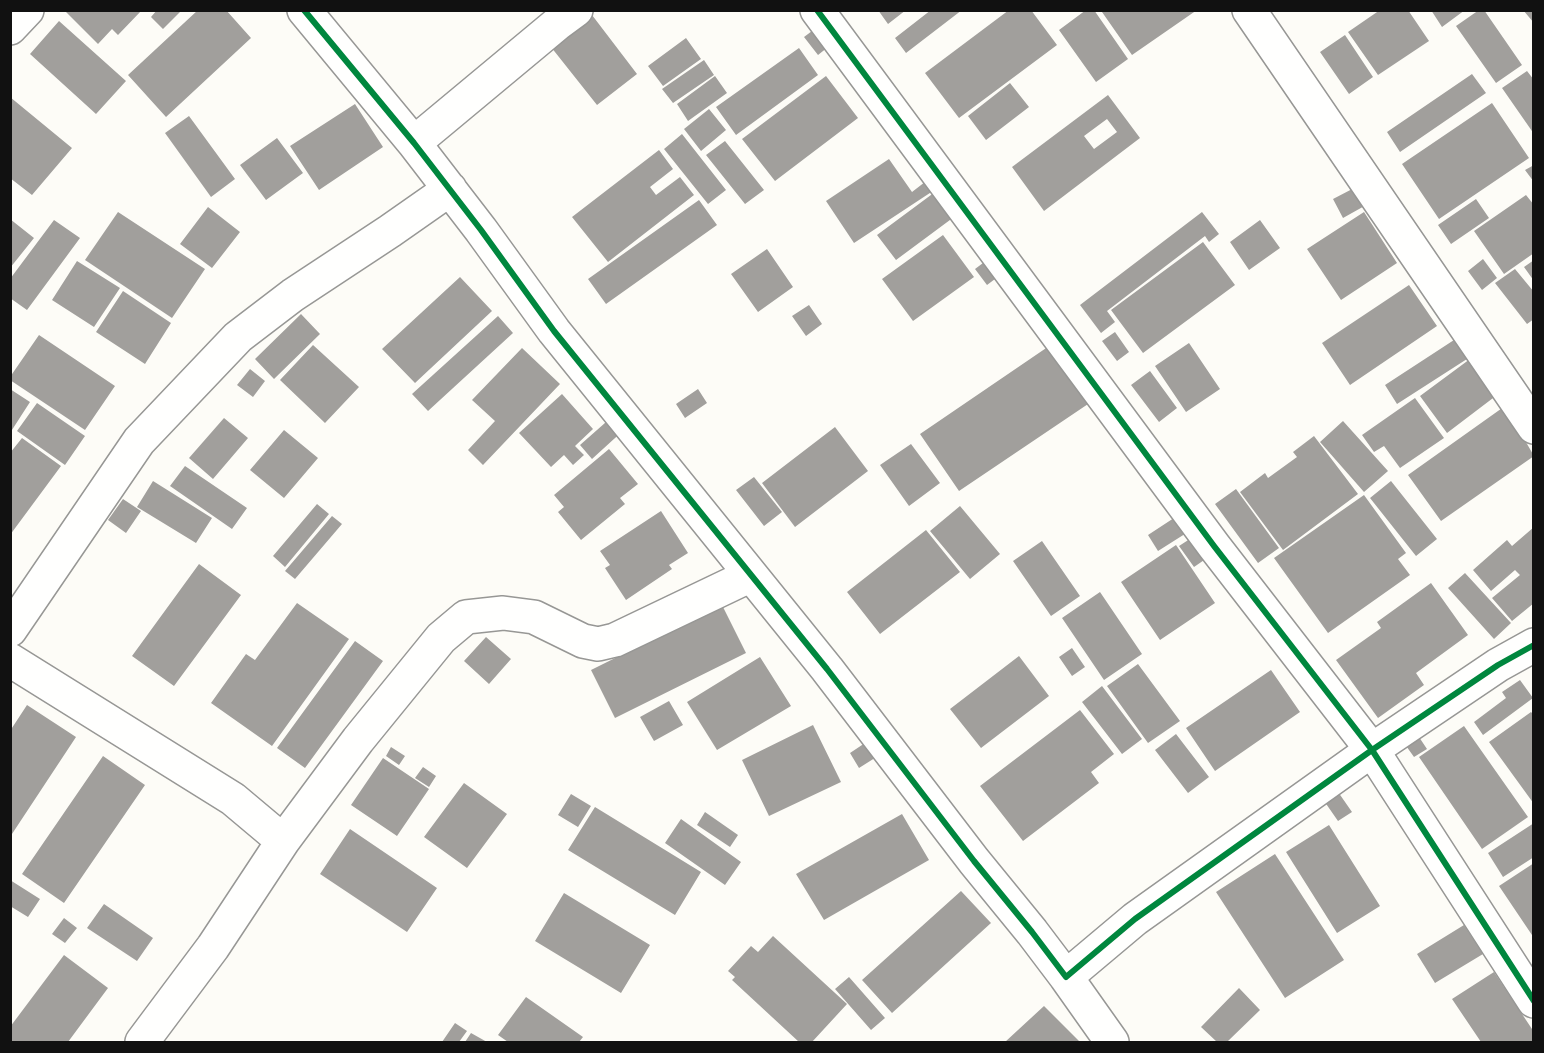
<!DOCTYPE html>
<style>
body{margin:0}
#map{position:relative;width:1544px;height:1053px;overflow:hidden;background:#fdfcf7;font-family:Lora,serif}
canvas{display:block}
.frame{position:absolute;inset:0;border:12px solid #111;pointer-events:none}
</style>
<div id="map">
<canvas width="1544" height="1053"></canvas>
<div class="frame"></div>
</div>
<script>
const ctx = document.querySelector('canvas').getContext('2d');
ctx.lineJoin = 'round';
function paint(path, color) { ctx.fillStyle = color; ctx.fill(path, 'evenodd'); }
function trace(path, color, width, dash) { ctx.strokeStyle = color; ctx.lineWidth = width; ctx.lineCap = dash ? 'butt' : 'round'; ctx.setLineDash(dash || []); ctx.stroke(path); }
paint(new Path2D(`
 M67,10H142L118,35L112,29L98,44L66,12Z
 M157,10H182L163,29L151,17Z
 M198,10H226L251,38L166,117L128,75Z
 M878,10H906L888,24Z
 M931,10H962L906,53L895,38Z
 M1009,10H1031L1057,45L959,118L925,73Z
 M1086,10H1094L1128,59L1096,82L1059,30Z
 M1104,10H1197L1132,55L1102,12Z
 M1380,10H1408L1429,41L1378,75L1348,32Z
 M1431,10H1465L1442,27Z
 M1479,10H1484L1522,65L1496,83L1456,26Z
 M1523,10H1534V23Z
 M592,15L637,74L597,105L551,47Z
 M59,21L126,81L96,114L30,54Z
 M820,25L833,43L818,55L804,37Z
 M1345,35L1373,77L1349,94L1320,52Z
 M686,38L701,59L663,86L648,66Z
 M799,48L818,75L736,135L716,107Z
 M704,60L714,75L673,103L662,89Z
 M1527,71L1534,80V134L1502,88Z
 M1472,74L1486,93L1400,152L1387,132Z
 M715,76L727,93L688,121L677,104Z
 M826,76L858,118L775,181L742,139Z
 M1010,83L1029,107L986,140L968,116Z
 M1108,95L1140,138L1044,211L1012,167ZM1107,119L1117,132L1094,149L1084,136Z
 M10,97L72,148L32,195L10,178Z
 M1492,103L1529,158L1439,219L1402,164Z
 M355,104L383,147L319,190L290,146Z
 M709,109L726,130L701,151L684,129Z
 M189,116L235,179L211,197L165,133Z
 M682,134L726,190L708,204L664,149Z
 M277,138L303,173L266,200L240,165Z
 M725,141L764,190L745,204L706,155Z
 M659,150L673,169L650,187L656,195L680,177L694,195L608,262L572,217Z
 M889,159L912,192L934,175L942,185L854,243L826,201Z
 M1534,165V182L1525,170Z
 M1358,186L1368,204L1343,218L1333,199Z
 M935,192L954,217L896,260L877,235Z
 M1526,195L1534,205V253L1504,274L1474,231Z
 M1476,199L1489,218L1451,244L1438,225Z
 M699,200L717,225L606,304L588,279Z
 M208,207L240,232L212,268L180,244Z
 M118,212L205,269L172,318L85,260Z
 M1202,212L1219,234L1209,242L1205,236L1107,311L1115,322L1101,333L1080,305Z
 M1364,212L1397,263L1341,300L1307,249Z
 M10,219L34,238L10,268Z
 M54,220L80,238L27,310L10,298V279Z
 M1260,220L1280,248L1249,270L1230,242Z
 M943,235L974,277L913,321L882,279Z
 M1203,242L1235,285L1143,353L1111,310Z
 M767,249L793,287L758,312L731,274Z
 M995,254L1007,270L987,285L975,269Z
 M1483,259L1497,278L1482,290L1468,271Z
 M1534,260V281L1524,267Z
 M77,261L120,288L94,327L52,300Z
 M1515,269L1534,292V319L1527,324L1495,283Z
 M460,277L492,311L415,383L382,349Z
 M1409,285L1437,326L1350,385L1322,343Z
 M123,291L171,323L145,364L96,332Z
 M809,305L822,324L806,336L792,316Z
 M301,314L320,334L274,379L255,359Z
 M498,316L513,333L428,411L412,394Z
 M1115,332L1129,352L1117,361L1102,341Z
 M39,335L115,386L85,430L10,380V377Z
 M1454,340L1467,359L1397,404L1385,385Z
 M1055,342L1094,400L959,491L920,434Z
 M1189,343L1220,389L1186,412L1155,366Z
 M313,345L359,387L325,423L280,380Z
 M522,348L560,384L483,465L468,450L495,421L472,400Z
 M1470,359L1497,395L1447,433L1420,396Z
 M250,369L265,381L253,397L237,385Z
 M1150,371L1177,408L1159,422L1131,385Z
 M10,389L30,402L10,433Z
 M698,389L707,403L685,418L676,404Z
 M562,394L593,429L575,446L584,455L573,465L564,455L551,467L519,433Z
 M1415,398L1444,438L1400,468L1384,446L1374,452L1362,435Z
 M37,403L85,436L65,465L17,431Z
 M1505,406L1534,456L1441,521L1408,475Z
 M614,415L626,428L592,459L580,445Z
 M224,418L248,438L213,479L189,458Z
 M1343,421L1388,471L1364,492L1320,442Z
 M835,427L868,471L795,527L762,483Z
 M284,430L318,458L284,498L250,470Z
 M1314,436L1358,494L1283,550L1240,492L1265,473L1268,478L1297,457L1293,452Z
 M22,438L61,466L10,535V453Z
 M911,444L940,483L909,506L880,465Z
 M609,449L638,484L620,498L625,504L581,540L558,512L564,507L554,495Z
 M185,466L247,508L232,529L170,486Z
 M754,477L782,512L764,526L736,490Z
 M153,481L212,518L196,543L137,507Z
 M1391,481L1437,539L1416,556L1370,498Z
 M1236,489L1279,548L1258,563L1215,504Z
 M1364,495L1406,553L1398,559L1410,575L1328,633L1274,558Z
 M123,499L141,511L126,533L108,520Z
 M317,504L329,514L285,567L273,556Z
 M960,506L1000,554L970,579L930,531Z
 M661,511L688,553L669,565L672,569L626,600L605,568L610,565L600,551Z
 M332,516L342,524L295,579L285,571Z
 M1177,516L1188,532L1158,551L1148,535Z
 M1534,527V603L1512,621L1492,598L1520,575L1515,570L1491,591L1473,570L1507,540L1512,546Z
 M926,530L960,572L880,634L847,592Z
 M1196,535L1210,556L1194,567L1179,546Z
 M1042,541L1080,596L1051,616L1013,561Z
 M1176,545L1215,603L1160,640L1121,582Z
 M199,564L241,595L174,686L132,656Z
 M1465,573L1511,623L1494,639L1448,588Z
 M1431,583L1468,635L1416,673L1424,685L1378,718L1336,660L1381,628L1377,622Z
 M1100,592L1142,654L1104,680L1062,618Z
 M297,603L349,639L272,746L211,703L246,654L255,660Z
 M722,605L746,653L615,718L591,670Z
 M486,637L511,659L489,684L464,661Z
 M355,641L383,661L305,768L277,748Z
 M1072,648L1085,667L1072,676L1059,657Z
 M1019,656L1049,696L981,748L950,709Z
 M760,657L791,706L717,750L687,702Z
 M1138,664L1180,721L1148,743L1107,686Z
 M1271,670L1300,712L1215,771L1186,728Z
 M1520,680L1533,698L1483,735L1474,722L1506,698L1502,692Z
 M1102,686L1142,739L1122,754L1082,702Z
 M669,701L683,725L654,741L640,717Z
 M27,705L76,737L10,837V731Z
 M1080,710L1114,754L1091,772L1099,783L1023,841L980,786Z
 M1531,712L1534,715V804L1489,742Z
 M813,725L841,782L769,816L742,760Z
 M1464,726L1528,817L1482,849L1419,757Z
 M1176,734L1209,777L1188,793L1155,750Z
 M1417,734L1427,749L1414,757L1404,743Z
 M868,741L878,756L859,768L850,753Z
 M391,747L405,756L399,765L386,756Z
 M103,756L145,785L64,903L22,874Z
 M383,758L429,789L397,836L351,805Z
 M423,767L436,776L429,787L415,778Z
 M464,783L507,814L467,868L424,837Z
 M1336,789L1352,812L1338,821L1322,798Z
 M571,794L591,806L578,827L558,815Z
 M595,807L701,872L675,915L568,850Z
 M705,812L738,835L730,847L697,825Z
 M902,814L929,860L824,920L796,874Z
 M681,819L741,862L725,885L665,843Z
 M1534,823V857L1503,877L1488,853Z
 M1329,825L1380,906L1337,933L1286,852Z
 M350,829L437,888L407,932L320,874Z
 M1275,854L1344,960L1285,998L1216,892Z
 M1534,863V938L1499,886Z
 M10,880L40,899L28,917L10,906Z
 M961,891L991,923L892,1013L862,980Z
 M564,893L650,945L621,993L535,941Z
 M104,904L153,938L137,961L87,928Z
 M64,918L77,928L65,943L52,934Z
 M1464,925L1483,954L1435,983L1417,954Z
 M773,936L847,1004L812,1042H799L732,980L735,977L728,971L751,946L758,952Z
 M64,955L108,988L68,1042H10V1027Z
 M1494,972L1534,1032V1042H1481L1452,999Z
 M849,977L885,1018L871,1030L835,989Z
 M1239,988L1260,1010L1227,1042H1217L1201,1027Z
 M526,997L583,1037L579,1042H508L498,1035Z
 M1044,1006L1080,1042H1005Z
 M455,1023L467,1031L459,1042H442Z
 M471,1033L487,1042H465Z`), '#a19f9c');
const minor = new Path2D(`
 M304,10L414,143L481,230L554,331L827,669L974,861L1032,932L1066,977L1135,919L1372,750L1498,665L1534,645
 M817,10L1214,546L1372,750L1534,1001
 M1249,10L1534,427
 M10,28L27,10
 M414,143L557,24L576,10
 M10,630L139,441L238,337L293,295L390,231L450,189
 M10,660L233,799L283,841
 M1066,977L1112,1042
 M142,1042L213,947L283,841L358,740L441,638L466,617L503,613L534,617L583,641L598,644L615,640L751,575`);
trace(minor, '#979795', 36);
trace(minor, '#fffffe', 33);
trace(new Path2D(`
 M304,10L414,143L481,230L554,331L827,669L974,861L1032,932L1066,977L1135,919L1372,750L1498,665L1534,645
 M817,10L1214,546L1372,750L1534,1001`), '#00873e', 6);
</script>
